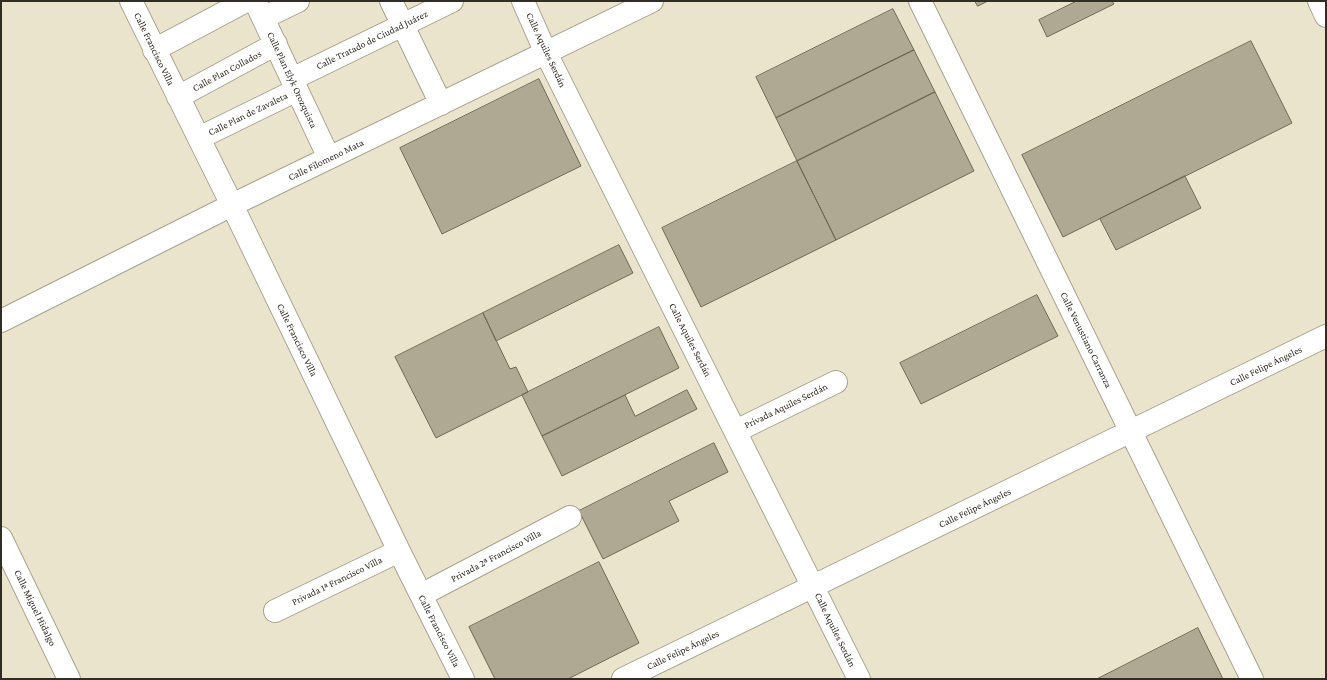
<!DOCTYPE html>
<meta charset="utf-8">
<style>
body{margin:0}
#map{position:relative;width:1327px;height:680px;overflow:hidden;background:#ebe4cd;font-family:"Crimson Pro",serif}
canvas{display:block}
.frame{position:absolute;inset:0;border:2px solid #302d25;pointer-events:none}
</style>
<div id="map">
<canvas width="1327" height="680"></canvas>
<div class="frame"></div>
</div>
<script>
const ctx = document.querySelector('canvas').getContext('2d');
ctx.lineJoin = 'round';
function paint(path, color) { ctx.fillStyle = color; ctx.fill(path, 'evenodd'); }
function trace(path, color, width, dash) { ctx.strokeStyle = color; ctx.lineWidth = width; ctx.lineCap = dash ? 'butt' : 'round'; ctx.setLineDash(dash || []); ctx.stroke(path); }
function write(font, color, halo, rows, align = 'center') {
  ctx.font = font + ' "Crimson Pro",serif'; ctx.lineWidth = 3; ctx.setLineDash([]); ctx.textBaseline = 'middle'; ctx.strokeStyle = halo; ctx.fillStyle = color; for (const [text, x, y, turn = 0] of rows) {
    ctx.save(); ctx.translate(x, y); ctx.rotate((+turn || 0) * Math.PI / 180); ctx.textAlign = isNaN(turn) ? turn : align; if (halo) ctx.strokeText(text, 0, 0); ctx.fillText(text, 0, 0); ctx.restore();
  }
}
const building = new Path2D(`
 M975,1H988L978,6Z
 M1077,1H1112L1114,4L1047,37L1039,20Z
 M893,9L914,50L776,118L756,77Z
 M1251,41L1292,123L1063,237L1022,155Z
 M914,50L935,92L797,161L776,118Z
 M539,79L581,166L442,234L400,148Z
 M935,92L974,171L836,240L797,161Z
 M797,161L836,240L701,307L662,228Z
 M1185,176L1201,208L1116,250L1100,219Z
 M619,245L633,273L496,341L483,313Z
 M1037,295L1058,336L921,404L900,363Z
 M483,313L510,369L516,367L528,392L436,438L395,357Z
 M659,327L679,368L542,436L522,395Z
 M687,390L697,409L562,476L542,436L625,395L635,416Z
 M714,443L728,472L669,501L679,521L603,559L579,511Z
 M599,562L639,643L568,679H495L469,627Z
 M1198,628L1223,679H1097Z`);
paint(building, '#afa893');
trace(building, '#6f6955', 1);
const minor = new Path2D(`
 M131,1L232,205L399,551L463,679
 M255,1L329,158
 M391,1L441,104
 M523,1L546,53L859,679
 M920,1L1252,679
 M1319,1L1326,16
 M263,18L298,1
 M154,50L246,1
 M292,79L452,1
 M178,97L276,44
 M199,138L297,90
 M1,321L232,205L652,1
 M736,431L836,382
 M1,538L69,679
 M421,595L570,517
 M275,611L399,551
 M623,679L1326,336`);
trace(minor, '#a9a38d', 24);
trace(minor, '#fff', 22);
write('10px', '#302d25', '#fff', [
 ["Calle Tratado de Ciudad Juárez",372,40,-26],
 ["Calle Francisco Villa",154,49,64],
 ["Calle Aquiles Serdán",546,50,65],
 ["Calle Plan Collados",227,71,-28],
 ["Calle Plan Elyk Orozquista",292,80,65],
 ["Calle Plan de Zavaleta",248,114,-26],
 ["Calle Filomeno Mata",326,160,-26],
 ["Calle Francisco Villa",297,340,64],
 ["Calle Aquiles Serdán",690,340,63],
 ["Calle Venustiano Carranza",1086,340,64],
 ["Calle Felipe Ángeles",1266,366,-26],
 ["Privada Aquiles Serdán",786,406,-26],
 ["Calle Felipe Ángeles",975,508,-26],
 ["Privada 2ª Francisco Villa",496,556,-28],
 ["Privada 1ª Francisco Villa",337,581,-26],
 ["Calle Miguel Hidalgo",35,608,64],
 ["Calle Aquiles Serdán",835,630,64],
 ["Calle Francisco Villa",439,631,63],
 ["Calle Felipe Ángeles",683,650,-26]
]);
</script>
